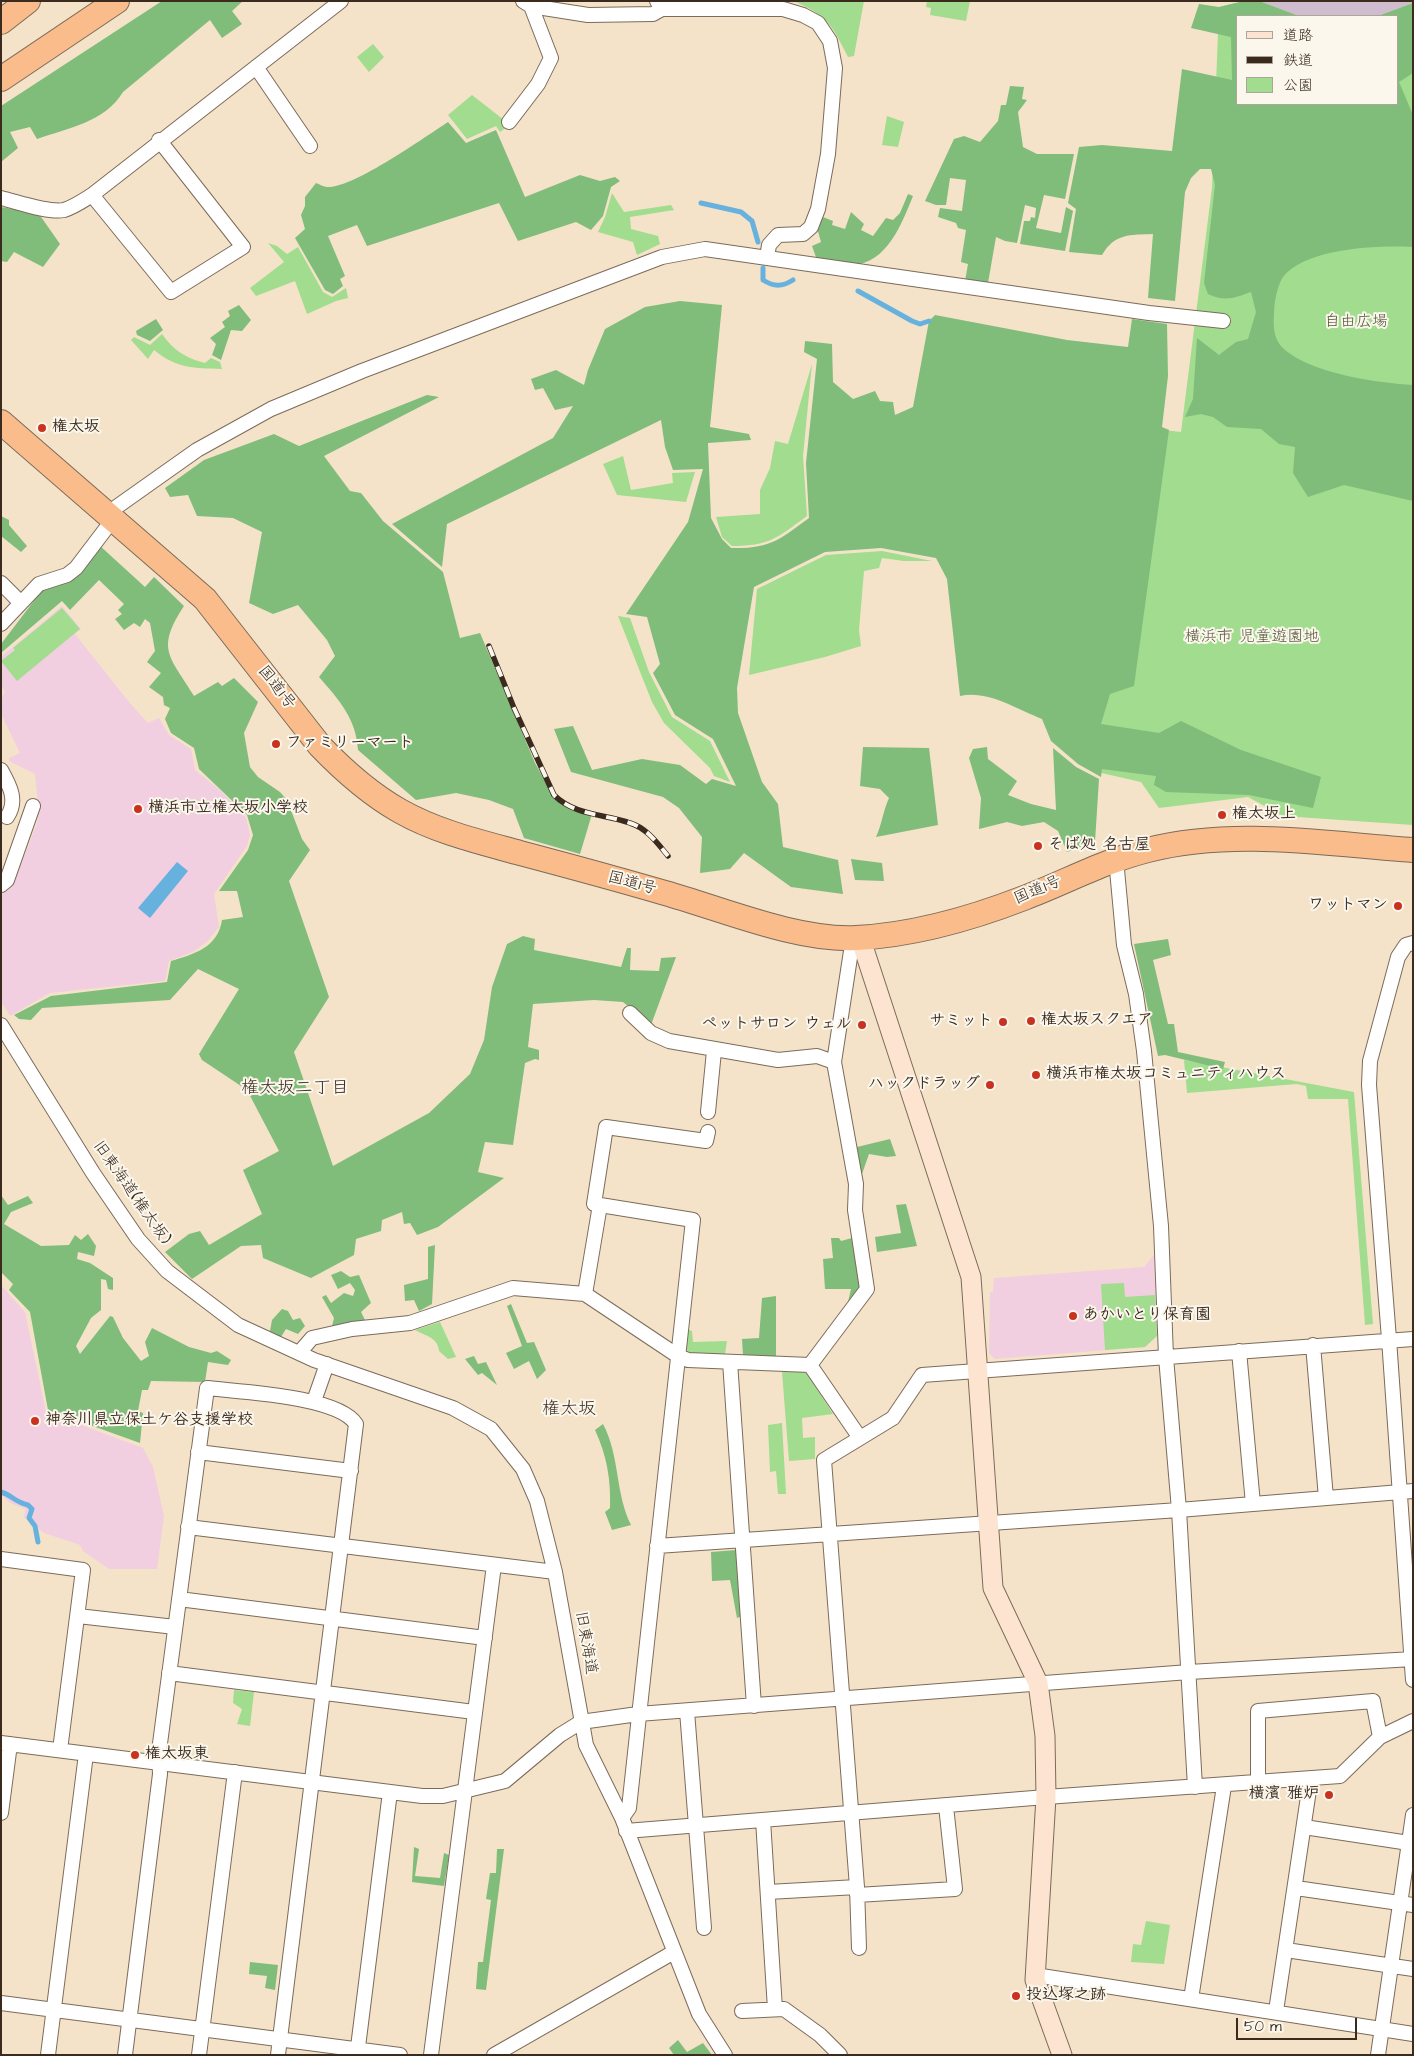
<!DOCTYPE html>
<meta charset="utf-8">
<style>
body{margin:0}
#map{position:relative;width:1414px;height:2056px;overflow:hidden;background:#f4e3c9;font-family:"Architects Daughter","Klee One",sans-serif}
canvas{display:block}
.frame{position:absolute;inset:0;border:2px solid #3b2a1e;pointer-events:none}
.legend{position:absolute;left:1236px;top:15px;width:162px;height:90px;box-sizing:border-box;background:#fbf7ec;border:1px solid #aea59a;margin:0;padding:6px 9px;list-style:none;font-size:15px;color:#3b2a1e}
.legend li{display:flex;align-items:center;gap:10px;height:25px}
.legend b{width:25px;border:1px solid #aea59a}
.scale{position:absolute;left:1236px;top:2018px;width:121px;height:22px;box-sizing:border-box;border:2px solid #3b2a1e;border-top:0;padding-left:6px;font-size:15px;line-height:18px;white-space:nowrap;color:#3b2a1e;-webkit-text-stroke:4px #fbf7ec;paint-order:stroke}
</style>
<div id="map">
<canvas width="1414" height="2056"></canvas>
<div class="frame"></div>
<ul class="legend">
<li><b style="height:6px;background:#fde4d0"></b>道路</li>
<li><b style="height:6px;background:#3b2a1e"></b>鉄道</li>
<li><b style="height:14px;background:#a1dc8f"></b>公園</li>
</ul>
<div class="scale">50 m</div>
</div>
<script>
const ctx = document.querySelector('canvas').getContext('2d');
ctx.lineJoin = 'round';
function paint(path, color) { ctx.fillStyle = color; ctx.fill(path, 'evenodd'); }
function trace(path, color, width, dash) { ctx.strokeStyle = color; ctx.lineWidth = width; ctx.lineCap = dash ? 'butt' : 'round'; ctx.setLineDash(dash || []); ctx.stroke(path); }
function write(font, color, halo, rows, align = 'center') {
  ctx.font = font + ' "Architects Daughter","Klee One",sans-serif'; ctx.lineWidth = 4; ctx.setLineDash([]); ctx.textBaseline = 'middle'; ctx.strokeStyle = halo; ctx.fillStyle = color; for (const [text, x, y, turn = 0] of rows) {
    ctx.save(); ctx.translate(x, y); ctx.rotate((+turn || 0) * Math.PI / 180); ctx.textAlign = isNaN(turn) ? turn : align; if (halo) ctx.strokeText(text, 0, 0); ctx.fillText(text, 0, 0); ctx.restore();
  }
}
paint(new Path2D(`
 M62,606L81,629L75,634L129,702L148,723L159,718L169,735L191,749L195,770L221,791L246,818L250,835L247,846L214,894L219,927L207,942L193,952L169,961L165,981L50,993L10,1016L1,1002V895L11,888L22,862L37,823L38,805L35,774L9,761V758L20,753L1,714V700L5,691L1,687V657Z
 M1154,1255L1157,1336L1145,1347L995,1359L989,1353L990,1292H993L994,1278L1144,1267Z
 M1,1285L25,1312L46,1412L143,1448L153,1467L164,1516L157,1569H109L83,1551L80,1545L44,1533L24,1517L26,1509L10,1503L1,1494Z`), '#f2cfe0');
paint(new Path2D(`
 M1259,1H1413V3L1378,16H1299Z`), '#cfbdcf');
paint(new Path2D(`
 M794,1H864L854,56L848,57C831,24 829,17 794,1Z
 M927,1H970L966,21L930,15L931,8L926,7Z
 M1244,1H1259L1299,16H1238V104H1398V16H1378L1413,3V825L1283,816L1248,797L1159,808L1141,782L1093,771L1147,428L1181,432L1212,188L1219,7Z
 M373,44L384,57L369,72L357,57Z
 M472,95L504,120L507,127L500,132L496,126L467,139L448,115Z
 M887,116L904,122L898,147L882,145Z
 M612,193L624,212L671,205L674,210L630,217L631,229L658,236L660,244L637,255L633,242L598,232L605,217Z
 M268,243L277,246L287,254L298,247L323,292L332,297L346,288L348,298L336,301L307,314L295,281L256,296L250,288L284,262Z
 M162,334C174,351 186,358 205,363L211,358L220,362L222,369C194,368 177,369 154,350L148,359L131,340L134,337L150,345Z
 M812,364L803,456L807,516C777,538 769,546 732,546L722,537L716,517L760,514V490L770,468L775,441L788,444Z
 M623,456L631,490L673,483L672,473L695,472L686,502L617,495L603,464Z
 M882,551L932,561H904L882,558L879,568L864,571L859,630L861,646L825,657L749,675L757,589L826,555Z
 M62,608L80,629L17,681L1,661L15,650L13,648Z
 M618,616L630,618L649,672L672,717L710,741L730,782L714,776L710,768L664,723L652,702Z
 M1184,1060L1354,1092L1373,1324L1365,1325L1348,1099H1308L1306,1086L1297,1084L1187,1093Z
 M1124,1283L1125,1297L1155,1295L1157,1336L1145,1347L1105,1350L1101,1284Z
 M440,1322L456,1357L448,1359L439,1351C438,1337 425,1336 415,1330Z
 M686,1329L692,1331L693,1342L727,1341L725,1354H691L685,1348Z
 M805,1370L833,1414L802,1418L803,1438L815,1437V1459L789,1461L782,1372Z
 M782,1423L786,1494H778L776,1471L770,1472L768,1425Z
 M234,1690L254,1692L250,1726L237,1724L242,1709L233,1703Z
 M1146,1921L1170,1925L1164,1964L1131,1962L1133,1944L1141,1945Z`), '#a1dc8f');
paint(new Path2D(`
 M162,1H243L232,11L242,24L222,38L210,20L123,92C105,122 68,128 37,139L30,127L10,132L18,148L1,162V106Z
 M1244,1H1259L1299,16H1238V104H1398V16H1378L1413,3V73L1399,82L1413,115V247C1378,245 1306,248 1283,277C1277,286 1274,303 1274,314C1273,330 1274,343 1289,353C1317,374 1378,383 1413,385V501L1344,485L1308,497L1293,473L1295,447L1279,444L1261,429L1227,427L1213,417L1201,414L1185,417L1193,399L1197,338L1219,355L1236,342L1248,339L1256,312L1251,292C1234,298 1225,302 1208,294L1204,283L1215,185L1211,169H1200L1191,178L1185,192L1175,301L1148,298L1153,234C1130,235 1115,233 1102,255L1069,252L1076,209L1068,203L1079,147L1102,145L1172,151L1182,69L1232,80L1231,37L1191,28L1199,4L1219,7Z
 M1010,86L1024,87L1022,99L1027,100L1018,112L1023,147L1037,154H1074L1065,199L1044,195L1036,228L1061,233L1066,207L1073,211L1065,251L1020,244L1024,221H1030L1031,217L1035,218L1036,208L1025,205L1017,243L1005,241L996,237L988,283L965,281L968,264L961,262L966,230L958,228L956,223L938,217L940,208L962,211L966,180L950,178L946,205H936L925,201L954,139L964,136L980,142L998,121L1001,105H1006Z
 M448,122L466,143L496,130L525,197L580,175L600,181L615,177L620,181L611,187L603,216L591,230L576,222L518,241L499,203L367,246L357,225L328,236L345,276L340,279L343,286L333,294L325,290L295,238L305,229L301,215L305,206V197L316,183C319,184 324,187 327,187C352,189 425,137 448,122Z
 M908,194L913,196C902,223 887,264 852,265C841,266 828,262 817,260L812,246L821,242L817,228L823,217L833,221L832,225L845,229L851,212L864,224L861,230L873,236L886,218L893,220L900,213Z
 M1,207L39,214L60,244L43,267L14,252L7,262L1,261Z
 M680,301L722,305L710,427L749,434L751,440L708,443L711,518L722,539L731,548C770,549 779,540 809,518L806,463L817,359L804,352L805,341L832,344L833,382L853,399L875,391L880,401L893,402L895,415L913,407L929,321L935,315L1067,340L1128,347L1132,319L1167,324L1168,376L1162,427L1169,430L1134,686L1110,694L1101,724L1159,733L1181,721L1241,750L1321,777L1313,808L1249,795L1166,792L1154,785L1156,776L1102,769L1101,777L1078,764L1051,741L1042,719C1016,709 988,690 960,696L947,579L936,558L881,548L825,552L754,587L737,688L738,713L762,782L778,804L783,847L838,860L843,894L791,887L744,853L730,869L700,873L702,837L679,808L663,797L571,772L554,729L573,726L592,770L642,759L680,765L706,784L712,779L736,786L713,739L675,715L653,673L660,664L647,617L626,614L688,522L703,469L673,470L665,447L661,420L447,524L442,567L392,524L553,438L573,406L555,410L543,388L535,390L531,379L556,370L584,385L588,370L605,329L645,307Z
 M239,305L251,320L242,331L231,330L221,360L212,355L216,344L210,338L225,327L222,322L230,316L228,311Z
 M156,319L163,330L150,341L137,335L136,331Z
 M427,395L439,397L324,456L350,491L361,493L383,521L443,572L460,638L480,633L535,763L553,796L592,814L580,854L524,838L513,809L489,800L456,793L416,800L358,750C356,718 339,700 319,677L335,656L327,640L298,605L273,614L249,603L262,532L233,518L197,516L188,495L170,497L165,488L204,460L274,434L299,446Z
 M1,516L9,520V525L27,546L21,552L1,536Z
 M99,545L145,587L154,577L184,606C155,650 170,656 194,696L218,682L222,686L234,678L258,702L244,733L250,767L258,777L280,792L287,800L302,839L310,850L289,881L329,997L294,1052L333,1166L429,1113L470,1074L484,1040L492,987L507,944L523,936L535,939L534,950L621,967L627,948H631L630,970L659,971L661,958L676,957L651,1025L623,1002L594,1000L533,1004L528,1047L539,1050V1060L535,1059L525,1063L513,1145L485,1142L478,1172L504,1178L438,1227L417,1235L410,1223L404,1224L402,1212L382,1220L381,1231L356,1239L354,1255L311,1278L263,1258L261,1245L241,1246L192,1279L165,1252L189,1234L200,1231L209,1245L262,1214L243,1170L279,1151L247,1090L202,1060L199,1054L239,989L198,969L170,1000L42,1008L31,1020L19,1019L14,1015L51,996L167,982L171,961C195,954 218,947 222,920L243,917L237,891H219L248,850L253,835L247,815L199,769L194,748L171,733L165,719L170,708L164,705L163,697L149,687L161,673L147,662L155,651L150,623L145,619L140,627L134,623L124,630L115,619L122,614L118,610L124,604L99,580L70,610L62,601L1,653V644L46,585Z
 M863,747L929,748L938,825L876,837C882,824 883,811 889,798L880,789L860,786Z
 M987,747L988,759L1017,781L1008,795L1031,804L1056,810L1053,748L1076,767L1099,779L1095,842L1067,852L1058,831L1044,822L1022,826L1007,822L979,829L981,798L969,758L973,749Z
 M851,859L882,863L884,881L855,880Z
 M1168,939L1171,955L1153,960L1168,1024H1174L1178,1052L1225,1062L1223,1069L1165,1055L1158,1056L1134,944Z
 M890,1139L896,1156L887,1157L869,1154L862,1174L859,1176L857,1147Z
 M1,1195L8,1205L28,1196L33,1203L11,1212L4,1224L41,1246L69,1245L75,1235L81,1240L88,1234L96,1246L94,1256L78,1252L77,1259L90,1263L113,1278V1290L108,1289L106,1280L101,1279V1310L91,1318L76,1346L80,1354L110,1316L113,1317L123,1338L141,1361L149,1356L145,1342L152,1328L189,1347L211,1353L217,1351L231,1360L228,1365L208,1362L205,1382L151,1381L148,1390H142L138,1411L143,1413L140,1443L48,1410L30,1312L9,1290L13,1284L1,1272Z
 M906,1204L917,1246L877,1252L875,1237L901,1233L896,1205Z
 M831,1238H839L841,1241L852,1238L860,1287L848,1302L851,1289H825L823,1259L833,1258Z
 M435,1245L432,1304L419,1311L414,1300L405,1301L404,1285L428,1279V1247Z
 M341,1271L350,1277L359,1275L371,1303L361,1312L365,1320L332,1326L334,1318L322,1297L326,1295L331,1303L344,1293L353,1296L355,1290L350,1283L338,1289L331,1275Z
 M776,1296V1356H743L742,1339L759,1338L762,1298Z
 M511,1304L527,1343L534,1342L546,1370L537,1379L529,1361L514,1369L506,1353L522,1346L507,1306Z
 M282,1309L288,1311L293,1320L300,1318L305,1326L298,1334L286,1329L281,1337L270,1331L272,1320Z
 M474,1356L478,1364L486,1362L497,1385L482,1373L478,1375L465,1359Z
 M603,1424C620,1456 615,1493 631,1525L612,1530L605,1512L610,1508C611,1480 607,1456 595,1430Z
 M736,1550L742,1616L737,1618L730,1580L712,1581L711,1552Z
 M414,1847L419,1849L415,1876L440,1878L444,1853L449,1855L444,1886L412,1882Z
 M497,1849H504L486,1990L476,1989L478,1962H483L491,1900L486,1899L490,1873H496Z
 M250,1962L278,1965L275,1990L265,1988L267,1976L249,1974Z
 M678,2040L687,2052L703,2043L712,2055H674L669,2048Z`), '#80bc7a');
paint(new Path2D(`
 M177,862L188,871L150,918L138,908Z`), '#67b1df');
trace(new Path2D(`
 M701,203L741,212L752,221L758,242
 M763,268V280C774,287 782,287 793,280
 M858,291L912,321L920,324L929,321
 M1,1492C12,1495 14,1502 28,1505L32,1509L29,1518L35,1526L38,1542`), '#67b1df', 5);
const street = new Path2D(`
 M523,1L531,6L588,15L653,14L662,9
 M657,1L662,9H783L803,15L818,23L830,41L835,68L828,154L818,209L811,227L803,234L778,235L769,245L767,258
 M256,67L310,146
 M509,122L538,84L551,58L531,6
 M92,195L171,292L243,247L159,140
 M1,198C18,202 48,213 64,210C74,207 84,200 92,195L341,1
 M108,513L197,450L271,409L362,371L662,257L705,249L1149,313L1223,321
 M1,583L20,602
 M1,624L39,584L67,575L76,568L114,518
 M1,770C10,786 18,801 7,817
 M1116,859L1124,945L1136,994L1144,1051L1161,1226L1166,1357L1179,1510L1195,1787
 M1,885L7,880L33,806
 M1413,943L1406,945L1398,957L1370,1061L1369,1085L1389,1339L1413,1680
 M630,1013L651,1033L669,1041L778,1060L817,1056L834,1062
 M1,1025L93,1173L138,1239L167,1271L238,1325L314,1360L453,1408L491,1429L523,1469L537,1501L555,1572L586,1745L622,1818L699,2014L725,2055
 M708,1112L714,1051
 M585,1294L600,1205
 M1313,1345L1326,1498
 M1239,1351L1253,1504
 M299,1353L312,1338L352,1329L410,1323L513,1288L585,1294L678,1356L688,1360L810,1365L867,1289L855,1210L856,1184L834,1062L853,938
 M730,1362L754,1706
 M810,1365L860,1438
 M314,1401L327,1364
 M198,1452L351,1471
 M188,1527L555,1572
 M657,1546L1179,1510L1413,1491
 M1,1559L83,1570L60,1750
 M179,1599L485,1638
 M78,1616L175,1627
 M169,1673L474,1712
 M687,1711L704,1928
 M1,1743L422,1796H443L505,1781L560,1735L581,1722L638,1714L1189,1672L1413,1659
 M1258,1782V1711L1373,1701L1380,1737
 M1,1813L10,1744
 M622,1818L629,1808L693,1220L594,1204L606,1127L706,1141L708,1132
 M763,1820L775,2009
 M1304,1827L1409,1843
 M626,1831L1046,1797L1340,1776L1380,1737L1413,1721
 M1296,1888L1413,1905
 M768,1892L857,1887
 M857,1895L955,1889L946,1806
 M859,1948L857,1887L824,1460L893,1418L922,1375L1413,1339
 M1286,1950L1413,1969
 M1035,1975L1413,2034
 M1191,1999L1224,1786
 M1,2003L400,2055
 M742,2011L784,2009L820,2035L840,2055
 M1276,2011L1309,1790
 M48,2055L86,1754
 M125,2055L160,1774L159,1751L207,1388C241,1392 338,1396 356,1424L278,2055
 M199,2055L235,1772
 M357,2055L390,1792
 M431,2055L494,1565
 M494,2055L674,1952
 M1378,2055L1413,1815`);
const secondary = new Path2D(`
 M860,937L971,1277L993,1588L1038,1683L1045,1736L1046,1797L1035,1980L1062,2055`);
const highway = new Path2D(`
 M1,22L28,1
 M1,79L117,1
 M1,422L205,599L320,746C344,771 370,794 400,811C437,832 480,842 520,853C569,866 617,879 665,893C722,909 797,941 856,938C914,935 970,919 1024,898C1066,882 1104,861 1148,850C1233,828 1327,844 1413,850`);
trace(street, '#7c6b5a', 16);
trace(secondary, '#7c6b5a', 21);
trace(highway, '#7c6b5a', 26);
trace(street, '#fff', 14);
trace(secondary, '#fde4d0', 19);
trace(highway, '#f9bc8a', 24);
const rail = new Path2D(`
 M489,646L514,708L554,795C575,816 605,814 630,823C647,828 658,844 668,856`);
trace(rail, '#3b2a1e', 5.5);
trace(rail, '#fbf7ec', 4, [11]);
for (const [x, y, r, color] of [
 [42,428,5,"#c8321e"],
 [276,744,5,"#c8321e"],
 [138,809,5,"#c8321e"],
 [1222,815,5,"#c8321e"],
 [1038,846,5,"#c8321e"],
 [1398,906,5,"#c8321e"],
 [1031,1021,5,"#c8321e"],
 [1003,1022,5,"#c8321e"],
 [862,1025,5,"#c8321e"],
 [1036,1075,5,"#c8321e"],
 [990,1085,5,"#c8321e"],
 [1073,1316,5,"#c8321e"],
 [35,1421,5,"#c8321e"],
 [135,1755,5,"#c8321e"],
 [1329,1795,5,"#c8321e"],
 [1016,1996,5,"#c8321e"]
]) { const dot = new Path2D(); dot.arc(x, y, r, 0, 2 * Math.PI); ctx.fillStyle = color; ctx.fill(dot); trace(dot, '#fbf7ec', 2); }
write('16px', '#54563a', '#fbf7ec', [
 ["自由広場",1356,323],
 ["横浜市 児童遊園地",1252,638]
]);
write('bold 16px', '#3b2a1e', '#fbf7ec', [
 ["権太坂",52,428],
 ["ファミリーマート",286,744],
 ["横浜市立権太坂小学校",148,809],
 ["権太坂上",1232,815],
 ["そば処 名古屋",1048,846],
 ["ワットマン",1388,906,"right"],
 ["権太坂スクエア",1041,1021],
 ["サミット",993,1022,"right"],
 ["ペットサロン ウェル",852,1025,"right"],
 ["横浜市権太坂コミュニティハウス",1046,1075],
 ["ハックドラッグ",980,1085,"right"],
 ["あかいとり保育園",1083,1316],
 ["神奈川県立保土ケ谷支援学校",45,1421],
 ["権太坂東",145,1755],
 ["横濱 雅炉",1319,1795,"right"],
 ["投込塚之跡",1026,1996]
], 'left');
write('16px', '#3b2a1e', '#fbf7ec', [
 ["国道1号",276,688,52],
 ["国道1号",632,884,15],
 ["国道1号",1038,891,-23],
 ["旧東海道(権太坂)",131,1193,55],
 ["旧東海道",585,1643,80]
]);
write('18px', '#3b2a1e', '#fbf7ec', [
 ["権太坂二丁目",295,1089],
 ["権太坂",569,1410]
]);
</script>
